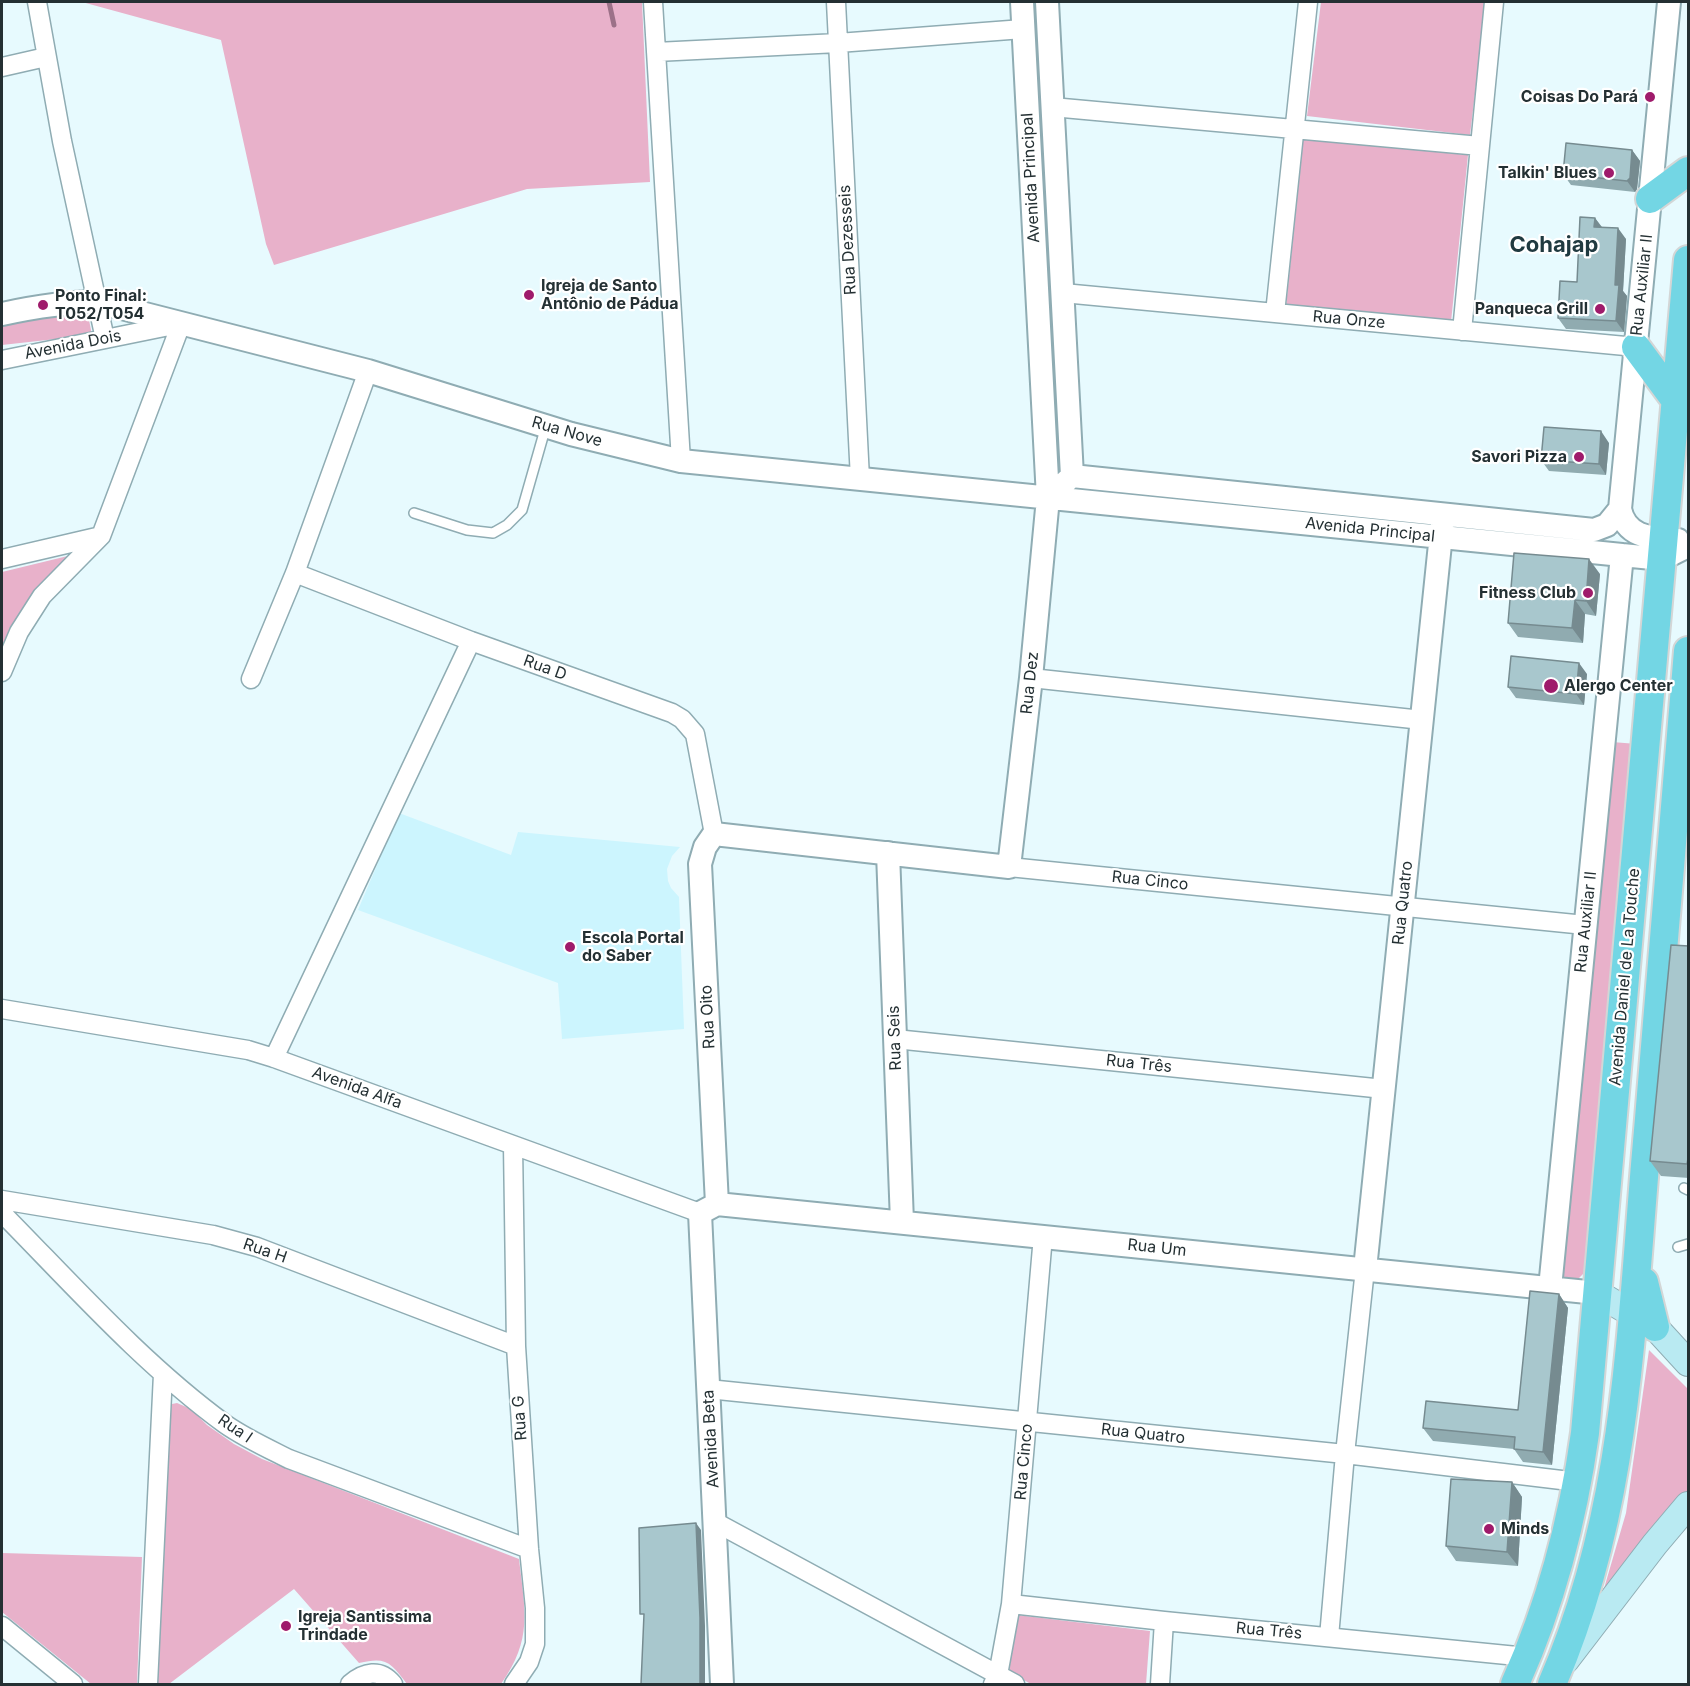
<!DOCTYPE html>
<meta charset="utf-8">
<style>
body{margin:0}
#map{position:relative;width:1690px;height:1686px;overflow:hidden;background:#e7fafe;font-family:Inter,sans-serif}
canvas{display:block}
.frame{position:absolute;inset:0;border:3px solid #243033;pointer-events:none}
</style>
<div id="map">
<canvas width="1690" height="1686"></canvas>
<div class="frame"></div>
</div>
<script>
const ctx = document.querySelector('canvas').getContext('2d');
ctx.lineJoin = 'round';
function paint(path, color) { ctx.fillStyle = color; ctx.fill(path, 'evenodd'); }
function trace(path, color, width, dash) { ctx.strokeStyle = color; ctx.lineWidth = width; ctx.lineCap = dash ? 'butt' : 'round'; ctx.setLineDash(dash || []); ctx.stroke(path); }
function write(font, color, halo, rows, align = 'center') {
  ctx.font = font + ' Inter,sans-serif'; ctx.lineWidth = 4.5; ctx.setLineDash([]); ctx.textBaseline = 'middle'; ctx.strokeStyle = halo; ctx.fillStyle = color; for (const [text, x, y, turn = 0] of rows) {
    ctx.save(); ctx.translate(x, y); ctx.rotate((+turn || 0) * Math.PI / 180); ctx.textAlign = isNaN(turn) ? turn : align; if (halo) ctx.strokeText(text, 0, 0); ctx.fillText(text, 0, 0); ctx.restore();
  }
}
paint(new Path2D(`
 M399,813L511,855L518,832L680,847L672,856L667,869L668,881L671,888L679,897L684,1029L562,1039L558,983L358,910Z`), '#ccf5fe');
paint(new Path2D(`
 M82,2H642L650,182L527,189L274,265L266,244L221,40Z
 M1321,2H1486L1470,135L1307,116Z
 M1303,139L1468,155L1451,322L1286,306Z
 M41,312L88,315L92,335L2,345V321Z
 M76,554L2,654V572Z
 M1612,742L1637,744L1588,1269L1578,1279L1560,1277Z
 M1649,1350L1688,1389V1490L1603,1592L1626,1513Z
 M177,1403L191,1409L207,1425L234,1444L262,1459L519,1559C525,1611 533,1639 501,1684H407C391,1663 387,1656 359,1663L294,1589L169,1684H154L169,1408L172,1404Z
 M2,1553L142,1557L137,1684H91L2,1612Z
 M1017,1615L1150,1631L1146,1684H1031L1009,1672Z`), '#e8b1ca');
trace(new Path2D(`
 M609,2L614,25`), '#9c7188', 5);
const service = new Path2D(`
 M414,513L467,530L493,533L507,525L522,510L546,426
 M1684,1188L1688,1190
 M1678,1247L1688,1244`);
const minor = new Path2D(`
 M37,2L62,141L105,339
 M653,2L681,461
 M836,2L860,479
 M656,52L838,43L1023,29
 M2,67L46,57
 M1052,107L1480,146
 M1063,293L1636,347
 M1275,313L1308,2
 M1462,331L1494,2
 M2,360L179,324
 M2,559L101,536
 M295,573L471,641L672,713L682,719L695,734L714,834
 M2,672L19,632L42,596L101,536L181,324
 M1031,678L1422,720
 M251,679L295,573L368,371
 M1009,867L1585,925
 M2,1009L248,1050L274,1058L700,1213
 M895,1039L1384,1089
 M274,1058L471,641
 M513,1145L516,1346L529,1549L535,1608V1644L529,1662L514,1684
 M2,1200L213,1235L257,1247L516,1346
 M2,1213C73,1285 143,1364 225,1424C245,1438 267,1448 289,1459L529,1549
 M708,1389L1345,1454L1578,1482
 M715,1522L1015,1684
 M1011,1604L1164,1621L1527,1657
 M2,1626L73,1684
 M1329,1637L1345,1454L1365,1269
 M148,1684L163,1374
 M350,1684C364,1672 380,1668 393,1684
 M993,1684L998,1675L1011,1604L1043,1236
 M1160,1684L1164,1621`);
const tertiary = new Path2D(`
 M1047,2L1072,476
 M1669,2L1620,509C1626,539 1654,538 1678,540
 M2,314C34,307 64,302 98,302L368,371L571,434L681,461L1662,559L1688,546
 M1048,498L1072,476L1594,530L1607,525L1620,509
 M888,853L902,1222
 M717,1204L700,864L705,847L714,834L1009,867L1031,678L1048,498L1022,2
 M717,1204L1597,1293
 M717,1204L700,1213L722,1684
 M1365,1269L1443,515
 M1550,1288L1622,555`);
const secondary = new Path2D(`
 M1597,1293L1655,1327L1688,1363
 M1566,1660L1655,1544L1688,1505`);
const primary = new Path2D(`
 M1650,199L1688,171
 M1636,347L1676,401
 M1644,1282L1655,1327
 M1515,1684C1551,1604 1573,1520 1585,1433L1688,260
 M1552,1684C1625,1515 1630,1345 1645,1165C1660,994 1674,823 1688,651`);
trace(service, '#8facb3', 12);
trace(minor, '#8facb3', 21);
trace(tertiary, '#8facb3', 26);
trace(secondary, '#8facb3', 28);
trace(primary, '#d3d6d6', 32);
trace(service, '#fff', 9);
trace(minor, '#fff', 18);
trace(tertiary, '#fff', 22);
trace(secondary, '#b9eaf2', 26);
trace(primary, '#73d6e4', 28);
paint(new Path2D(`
 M1632,150L1640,161L1637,189L1635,192L1571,185L1563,174Z
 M1595,218L1602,227L1626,239L1623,291L1627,296L1624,332L1566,329L1558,318L1577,282Z
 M1609,443L1606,475L1549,471L1541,460Z
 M1600,574L1596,616L1585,614L1583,643L1518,637L1508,623Z
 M1587,674L1584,705L1516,698L1508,687Z
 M1689,946V1178L1661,1176L1650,1161Z
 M1559,1294L1568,1308L1552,1465L1523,1462L1514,1449L1433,1441L1423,1428L1518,1410Z
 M1512,1482L1522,1497L1518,1566L1456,1561L1446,1546Z`), '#90abb0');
paint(new Path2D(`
 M1632,150L1640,161L1637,189L1635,192L1627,181Z
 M1595,218L1603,229L1594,227Z
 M1618,228L1626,239L1623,291L1627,296L1624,332L1616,321L1615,285Z
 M1601,431L1609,443L1606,475L1599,464Z
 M1589,559L1600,574L1596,616L1586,601Z
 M1575,600L1585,614L1583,643L1572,628Z
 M1579,663L1587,674L1584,705L1576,694Z
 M1559,1294L1568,1308L1552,1465L1543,1452Z
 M1512,1482L1522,1497L1518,1566L1507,1552Z
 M696,1523L701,1530L705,1626V1684H700Z`), '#768b90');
const building = new Path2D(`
 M1566,143L1632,150L1630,178L1627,181L1563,174Z
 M1580,217L1595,218L1594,227L1618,228L1615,285H1619L1616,321L1558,318L1560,281L1577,282Z
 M1544,427L1601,431L1599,464L1541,460Z
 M1514,553L1589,559L1586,601L1575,600L1572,628L1508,623Z
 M1511,656L1579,663L1576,694L1508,687Z
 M1671,945L1689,946V1152L1687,1164L1650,1161Z
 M1530,1291L1559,1294L1543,1452L1514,1449L1515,1437L1423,1428L1426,1401L1518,1410Z
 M1451,1479L1512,1482L1507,1552L1446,1546Z
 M696,1523L700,1618V1684H641L644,1614H640L639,1528Z`);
paint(building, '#a8c7cd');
trace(building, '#768b90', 1.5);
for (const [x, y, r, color] of [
 [1650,97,6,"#9f1b6b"],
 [1609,173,6,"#9f1b6b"],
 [529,295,6,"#9f1b6b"],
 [43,305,6,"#9f1b6b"],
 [1600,309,6,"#9f1b6b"],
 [1579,457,6,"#9f1b6b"],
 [1588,593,6,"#9f1b6b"],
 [1551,686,8,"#9f1b6b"],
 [570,947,6,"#9f1b6b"],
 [1489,1529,6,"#9f1b6b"],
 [286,1626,6,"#9f1b6b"]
]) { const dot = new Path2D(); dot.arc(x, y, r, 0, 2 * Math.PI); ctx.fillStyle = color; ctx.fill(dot); trace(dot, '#fff', 2); }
write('bold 16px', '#243033', '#fff', [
 ["Coisas Do Pará",1638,97,"right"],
 ["Talkin' Blues",1597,173,"right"],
 ["Igreja de Santo",541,286],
 ["Antônio de Pádua",541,304],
 ["Ponto Final:",55,296],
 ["T052/T054",55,314],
 ["Panqueca Grill",1588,309,"right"],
 ["Savori Pizza",1567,457,"right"],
 ["Fitness Club",1576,593,"right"],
 ["Alergo Center",1564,686],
 ["Escola Portal",582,938],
 ["do Saber",582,956],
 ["Minds",1501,1529],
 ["Igreja Santissima",298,1617],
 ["Trindade",298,1635]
], 'left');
write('16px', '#243033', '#fff', [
 ["Avenida Principal",1031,178,-93],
 ["Rua Dezesseis",848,240,-93],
 ["Rua Auxiliar II",1642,285,-84],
 ["Rua Onze",1349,320,5],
 ["Avenida Dois",73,345,-11],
 ["Rua Nove",567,432,16],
 ["Avenida Principal",1370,530,6],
 ["Rua D",545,668,20],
 ["Rua Dez",1030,683,-84],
 ["Rua Cinco",1150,881,6],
 ["Rua Quatro",1403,903,-84],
 ["Rua Auxiliar II",1586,922,-84],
 ["Avenida Daniel de La Touche",1625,977,-85],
 ["Rua Oito",708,1017,-93],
 ["Rua Seis",895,1038,-92],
 ["Rua Três",1139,1064,6],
 ["Avenida Alfa",357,1088,20],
 ["Rua Um",1157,1248,6],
 ["Rua H",265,1251,19],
 ["Rua G",520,1418,-94],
 ["Rua I",235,1429,34],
 ["Rua Quatro",1143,1434,6],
 ["Avenida Beta",711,1439,-93],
 ["Rua Cinco",1024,1462,-85],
 ["Rua Três",1269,1631,5]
]);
write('bold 22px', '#203a40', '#fff', [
 ["Cohajap",1554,245]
]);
</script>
